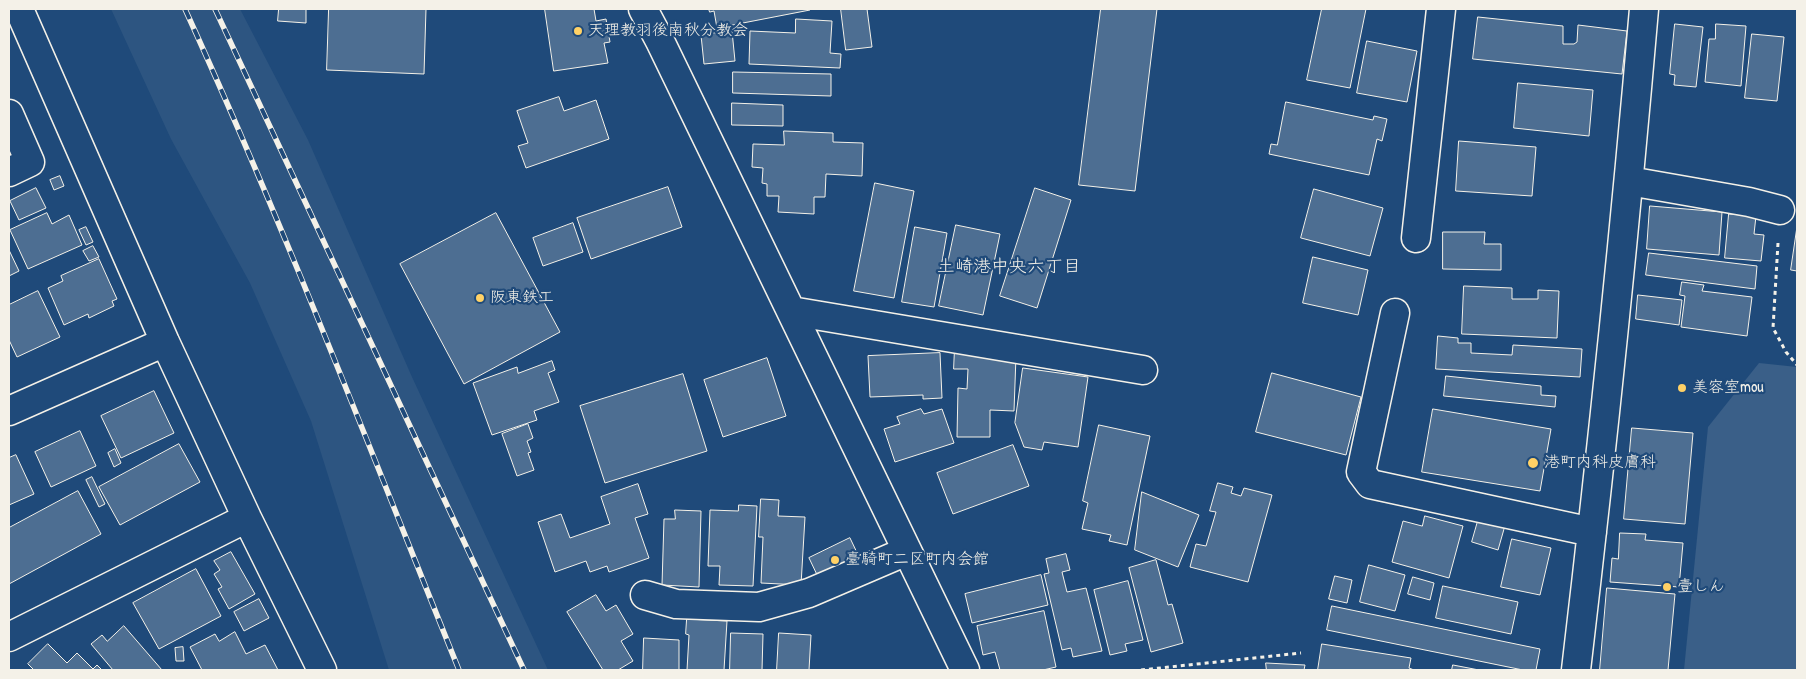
<!DOCTYPE html>
<meta charset="utf-8">
<style>
body{margin:0}
#map{position:relative;width:1806px;height:679px;overflow:hidden;background:#1f4a7a;font-family:"Patrick Hand",sans-serif}
canvas{display:block}
.frame{position:absolute;inset:0;border:10px solid #f4f1e8;pointer-events:none}
</style>
<div id="map">
<canvas width="1806" height="679"></canvas>
<div class="frame"></div>
</div>
<script>
const ctx = document.querySelector('canvas').getContext('2d');
ctx.lineJoin = 'round';
function paint(path, color) { ctx.fillStyle = color; ctx.fill(path, 'evenodd'); }
function trace(path, color, width, dash) { ctx.strokeStyle = color; ctx.lineWidth = width; ctx.lineCap = dash ? 'butt' : 'round'; ctx.setLineDash(dash || []); ctx.stroke(path); }
function write(font, color, halo, rows, align = 'center') {
  ctx.font = font + ' "Patrick Hand","Klee One",sans-serif'; ctx.lineWidth = 4.5; ctx.setLineDash([]); ctx.textBaseline = 'middle'; ctx.strokeStyle = halo; ctx.fillStyle = color; for (const [text, x, y, turn = 0] of rows) {
    ctx.save(); ctx.translate(x, y); ctx.rotate((+turn || 0) * Math.PI / 180); ctx.textAlign = isNaN(turn) ? turn : align; if (halo) ctx.strokeText(text, 0, 0); ctx.fillText(text, 0, 0); ctx.restore();
  }
}
paint(new Path2D(`
 M111,9H240L308,140L412,377L548,670H389L311,421L250,283L171,139Z`), '#2d5581');
paint(new Path2D(`
 M1759,363L1797,367V670H1684L1708,427Z`), '#3a5f88');
const building = new Path2D(`
 M279,9H306V23L278,21Z
 M329,9H426L424,74L327,70Z
 M545,9H594L596,21L606,19L610,42L604,43L608,63L554,71Z
 M709,9H810V10L717,28L714,11L710,12Z
 M841,9H867L872,47L846,50Z
 M1101,9H1157L1135,191L1079,185Z
 M1322,9H1366L1350,88L1307,80Z
 M1478,17L1563,26V44H1574L1577,42L1578,25L1627,31L1622,74L1473,59Z
 M796,19L832,21L830,53L841,54L840,68L749,64L750,31L795,33Z
 M1675,24L1703,27L1696,87L1674,85L1675,75L1670,74Z
 M1716,24L1746,26L1741,86L1705,82L1709,39H1715Z
 M732,31L735,61L704,64L701,35Z
 M1752,34L1784,37L1777,101L1745,98Z
 M1367,41L1417,51L1407,102L1357,93Z
 M733,72L831,74V96L733,93Z
 M1518,83L1593,90L1589,136L1514,128Z
 M559,97L564,111L596,100L609,139L526,168L518,146L528,143L517,111Z
 M1286,102L1373,120L1374,116L1387,119L1382,141L1377,139L1369,175L1269,154L1271,144L1277,145Z
 M732,103L783,105V126L732,125Z
 M784,131L833,133V142L863,143L862,176L826,174L825,197H814V214L778,212L779,196H767V184L762,183L763,168L752,167L753,144L784,145Z
 M1459,141L1536,147L1532,196L1456,191Z
 M60,176L64,186L54,190L50,180Z
 M875,183L914,191L894,298L854,291Z
 M668,187L682,227L591,259L577,218Z
 M36,188L46,208L19,220L10,201Z
 M1035,188L1071,200L1037,308L1000,296Z
 M1314,189L1383,208L1370,256L1301,238Z
 M1650,206L1722,212L1719,255L1647,249Z
 M47,213L52,224L69,215L82,245L28,269L10,230Z
 M496,213L560,332L464,384L400,264Z
 M1729,214L1756,216L1754,234L1764,235L1761,261L1725,258Z
 M573,223L583,252L543,266L533,238Z
 M956,225L1000,234L983,315L939,306Z
 M86,227L93,242L86,245L79,230Z
 M915,227L947,233L934,307L902,302Z
 M1797,227V271L1791,270Z
 M1443,232H1485L1484,244H1501V270L1443,269Z
 M93,246L99,257L89,261L83,251Z
 M9,250L19,271L9,276Z
 M1649,253L1757,266L1755,289L1646,275Z
 M1313,257L1368,270L1358,315L1303,303Z
 M99,259L117,299L112,301L114,306L89,318L88,314L64,325L48,288L63,281L61,276Z
 M1682,282L1704,285L1702,291L1752,297L1747,336L1681,327L1685,296L1680,295Z
 M1464,286L1512,288V299H1538V290L1559,291L1557,338L1462,334Z
 M38,291L60,337L17,357L9,340V305Z
 M1638,295L1682,300L1679,325L1636,319Z
 M1438,336L1458,338V343H1471V353L1512,355L1513,345L1582,349L1580,377L1436,369Z
 M955,347H966V355L1016,356L1014,411L990,410V437H957L958,388L967,389L968,369H954Z
 M940,353L942,398L923,399V395L870,397L868,356Z
 M767,358L786,416L723,437L704,380Z
 M552,361L555,370L548,373L559,402L534,411L537,420L492,435L473,383L517,367L518,373Z
 M1023,368L1088,377L1078,447L1044,442L1042,450L1024,447L1015,423Z
 M1272,373L1361,397L1346,455L1256,432Z
 M683,374L707,451L605,483L580,406Z
 M1446,376L1541,386V395L1556,396L1555,407L1444,396Z
 M154,391L174,433L121,458L101,416Z
 M921,409L924,414L942,409L954,443L895,462L884,429L900,424L897,417Z
 M1433,409L1551,429L1540,491L1422,472Z
 M528,424L533,438L527,441L531,452L528,453L534,470L517,476L502,434Z
 M1099,425L1150,436L1127,545L1109,541L1111,535L1082,529L1088,503L1083,501Z
 M1632,428L1693,433L1685,524L1624,519Z
 M80,431L96,466L51,487L35,452Z
 M179,444L200,482L120,525L99,487Z
 M1013,445L1029,486L953,514L937,473Z
 M115,449L121,463L114,467L108,453Z
 M16,455L34,494L9,505V458Z
 M92,477L105,504L99,507L86,480Z
 M1218,483L1233,487L1231,493L1241,496L1244,488L1272,495L1248,582L1190,567L1196,544L1206,546L1216,512L1210,511Z
 M638,484L648,514L635,518L649,558L609,572L607,566L590,572L586,561L555,572L538,522L561,514L570,538L610,524L601,497Z
 M78,491L101,534L9,584V528Z
 M1142,492L1199,515L1178,567L1135,550Z
 M761,499L779,500L778,516L805,517L801,585L761,583L763,537H759Z
 M739,505L757,506L753,586L719,585L720,566H708L710,510L738,511Z
 M675,510L701,511L699,587L662,585L664,519H675Z
 M1480,514L1506,522L1498,550L1472,542Z
 M1425,516L1463,526L1449,578L1392,562L1403,521L1422,526Z
 M1620,533L1646,534L1645,540L1683,543L1679,587L1610,582L1612,558L1618,559Z
 M850,538L861,561L820,581L809,558Z
 M1512,539L1551,548L1540,595L1501,587Z
 M231,552L255,594L229,609L218,589L222,587L214,574L220,570L214,561Z
 M1066,554L1070,570L1062,572L1067,592L1086,588L1102,651L1073,657L1071,648L1062,650L1044,574L1049,573L1046,559Z
 M1156,560L1168,605L1172,604L1183,643L1151,652L1129,568Z
 M1369,565L1405,575L1395,611L1360,602Z
 M196,569L221,616L159,649L133,603Z
 M1041,575L1048,605L972,623L965,594Z
 M1335,576L1352,580L1347,603L1329,599Z
 M1413,577L1434,583L1430,600L1408,594Z
 M1128,581L1143,640L1125,644L1127,651L1110,655L1094,590Z
 M1443,586L1518,602L1511,634L1436,618Z
 M1607,588L1675,594L1668,670H1600Z
 M596,595L606,611L616,605L633,634L621,641L633,661L618,670H603L567,612Z
 M259,599L269,618L244,631L234,612Z
 M1332,606L1540,649L1536,670H1523L1327,630Z
 M1044,611L1056,667L1043,670H1000L995,652L983,655L977,626Z
 M687,619L727,621L724,670H687L689,635L686,634Z
 M124,626L162,670H113L91,644L102,635L107,641Z
 M235,632L246,654L265,645L278,670H202L190,647L215,634L219,641Z
 M731,633L763,634L762,670H730Z
 M779,633L811,635L809,670H777Z
 M644,638L679,640V670H643Z
 M48,644L67,663L77,653L93,669L97,665L102,670H34L28,664Z
 M1322,644L1411,658L1409,668L1414,670H1318Z
 M183,647L184,661H176L175,648Z
 M1266,663L1305,665L1304,670H1255H1266Z
 M1453,665L1479,670H1452Z`);
paint(building, '#4d6e92');
trace(building, '#f4f1e8', 1);
const minor = new Path2D(`
 M19,9L165,342L247,518L322,670
 M643,9L660,41L965,670
 M9,114L30,162L9,172
 M1629,181L1749,202L1780,210
 M1416,238L1441,9
 M791,311L1143,370
 M1395,313L1361,472L1370,484L1592,532
 M9,411L165,342
 M645,595L676,604L759,607L809,593L907,551
 M9,637L247,518
 M1576,670C1602,450 1625,230 1644,9`);
trace(minor, '#f4f1e8', 31);
trace(new Path2D(`
 M1778,243L1773,328L1786,352L1797,365
 M1141,670L1301,653`), '#f4f1e8', 3, [4, 4]);
trace(minor, '#1f4a7a', 28);
const rail = new Path2D(`
 M185,9C284,226 370,449 459,670
 M215,9L524,670`);
trace(rail, '#f4f1e8', 5.5);
trace(rail, '#1f4a7a', 4, [11]);
for (const [x, y, r, color] of [
 [578,31,5,"#ffd166"],
 [480,298,5,"#ffd166"],
 [1682,388,5,"#ffd166"],
 [1533,463,6,"#ffd166"],
 [835,560,5,"#ffd166"],
 [1667,587,5,"#ffd166"]
]) { const dot = new Path2D(); dot.arc(x, y, r, 0, 2 * Math.PI); ctx.fillStyle = color; ctx.fill(dot); trace(dot, '#1f4a7a', 2); }
write('16px', '#f4f1e8', '#1f4a7a', [
 ["天理教羽後南秋分教会",588,31],
 ["阪東鉄工",490,298],
 ["美容室mou",1692,388],
 ["港町内科皮膚科",1544,463],
 ["臺騎町二区町内会館",845,560],
 ["壹しん",1677,587]
], 'left');
write('18px', '#f4f1e8', '#1f4a7a', [
 ["土崎港中央六丁目",1009,267]
]);
</script>
